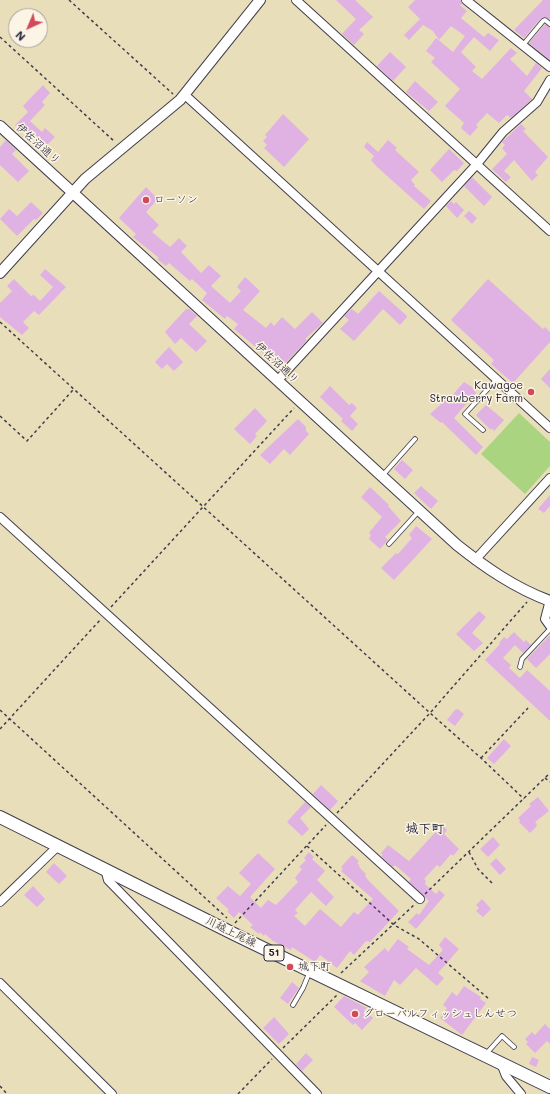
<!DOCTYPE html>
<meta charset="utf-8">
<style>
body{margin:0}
#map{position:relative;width:550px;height:1094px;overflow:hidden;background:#e9deba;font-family:Mali,sans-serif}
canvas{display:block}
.north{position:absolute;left:8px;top:8px;width:40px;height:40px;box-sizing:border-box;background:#fcf5e5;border:1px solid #a5a1a1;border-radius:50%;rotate:224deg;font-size:11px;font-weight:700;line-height:16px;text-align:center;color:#22223b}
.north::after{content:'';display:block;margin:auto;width:14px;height:18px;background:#d1495b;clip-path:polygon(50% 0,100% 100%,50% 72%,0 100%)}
</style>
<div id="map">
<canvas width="550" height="1094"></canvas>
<div class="north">N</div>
</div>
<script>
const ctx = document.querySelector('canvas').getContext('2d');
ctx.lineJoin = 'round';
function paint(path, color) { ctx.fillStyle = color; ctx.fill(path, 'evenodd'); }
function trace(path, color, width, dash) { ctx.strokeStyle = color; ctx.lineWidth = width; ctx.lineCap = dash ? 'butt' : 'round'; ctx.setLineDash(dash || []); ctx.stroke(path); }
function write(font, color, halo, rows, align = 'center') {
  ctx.font = font + ' Mali,"Klee One",sans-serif'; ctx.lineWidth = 3; ctx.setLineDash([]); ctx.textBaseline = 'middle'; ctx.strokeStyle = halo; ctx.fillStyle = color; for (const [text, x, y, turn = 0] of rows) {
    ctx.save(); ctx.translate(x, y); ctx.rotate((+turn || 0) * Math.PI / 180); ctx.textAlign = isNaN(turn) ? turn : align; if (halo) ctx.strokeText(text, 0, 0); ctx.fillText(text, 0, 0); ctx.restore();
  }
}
paint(new Path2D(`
 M519,413L550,442V466L525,494L481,454Z`), '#aad480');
paint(new Path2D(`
 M336,0H355L373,17L359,30L364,34L354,45L342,34L356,19Z
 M415,0H461L462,4L460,5L467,11L461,18L462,19L484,37L488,33L499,40L490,51L474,37L461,52L476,67L472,71L482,79L511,48L517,53L510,59L527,76L536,63L542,68L524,91L532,99L511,118L507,115L499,123L487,113L476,125L478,127L470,136L461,128L464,123L445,106L460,89L431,62L435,58L426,51L436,38L453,52L465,36L451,26L439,40L433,31L423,25L409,40L404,35L420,19L408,7Z
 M543,0H550V20L546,17L541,18L524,38L514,30Z
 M545,24L550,27V60L529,43Z
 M390,52L406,67L393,81L377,66Z
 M415,81L438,102L429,111L406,92Z
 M43,85L50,93L42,102L45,105L30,121L42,132L45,128L55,137L47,145L35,135L31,139L15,125L28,112L23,106Z
 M283,114L309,139L284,167L264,148L267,145L263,141L267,137L265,135Z
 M521,124L526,129L523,131L548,157L535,172L538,175L532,181L514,160L504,171L511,177L506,182L492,169L507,154L502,148L505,145L502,142Z
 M6,140L16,150L12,154L29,171L18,182L0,165V147Z
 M388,140L397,148L395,150L419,172L411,180L415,185L414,186L431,201L424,209L376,166L371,160L374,156L364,147L367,142L378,152Z
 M449,149L464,163L457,171L454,170L442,182L430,170Z
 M472,177L492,197L484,206L464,186Z
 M146,187L158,199L146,212L159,225L152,232L170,247L179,238L187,246L181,252L201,273L209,265L221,276L211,286L230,303L241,291L237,287L245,277L260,291L243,310L266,328L271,322L274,326L282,317L295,329L312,312L323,323L305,339L307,340L281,368L234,329L238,324L227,316L225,319L202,300L207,293L192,279L190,281L169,263L166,266L157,259L159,258L133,237L136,234L119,218Z
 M451,201L454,204L456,202L464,210L457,218L446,206Z
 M31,202L43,213L36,220L34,219L17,236L0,219L9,209L17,216Z
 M469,211L477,218L472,224L464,216Z
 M45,269L66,287L39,315L34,311L23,322L29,328L22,335L0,317V303L12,291L7,286L14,279L31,296L34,295L40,301L53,287L40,275Z
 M488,279L543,329L545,327L550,332V342L513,383L491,364L494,360L451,320Z
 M379,291L407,316V317L400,325L383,309L354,341L340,329L349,320L344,316L352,309L358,314Z
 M186,309H189L197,316L189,324L207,341L196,352L181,338L175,344L165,332Z
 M169,347L183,362L174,371L167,364L162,369L155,362Z
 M550,369V388L541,379Z
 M464,382L472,387L476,393L454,418L483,447L476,455L442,422L441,423L430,414L448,398L449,399Z
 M330,386L349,405L352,403L357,408L350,416L358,424L352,431L341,421L343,419L320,397Z
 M486,405L504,420L494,431L492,428L491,430L476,415Z
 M255,408L267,421L255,434L257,436L250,444L234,429Z
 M298,419L306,427V431L309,434L290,455L284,449L270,464L260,455Z
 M402,460L413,470L405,479L394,469Z
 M421,486L438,501L431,509L414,493Z
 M370,487L389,505L388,506L401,521L385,537L388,540L380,549L369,539L371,535L369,533L371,530L382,517L361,497Z
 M550,495V506L544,513L538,509Z
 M416,526L432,539L394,580L381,568L396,553L398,554L412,538L409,535Z
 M479,611L486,617L472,633L483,643L474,651L456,634Z
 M514,632L524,642L526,640L531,645L523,653L515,645L503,658L511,665L509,668L520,678L527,670L550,691V721L485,660L500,644L499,643L504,637L507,639Z
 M550,635V654L536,668L527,659Z
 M458,709L464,714L455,726L447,720L455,710Z
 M504,739L511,746L494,764L487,758Z
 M321,785L338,801L330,810L313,794Z
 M538,797L549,811L535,822L537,824L536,827L530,833L519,822L520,820L518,818L531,806L529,804Z
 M305,802L311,807L300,818L309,829L302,836L287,822Z
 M442,825L447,830L444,834L459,849L453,856L451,854L440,867L437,865L424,879L426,881L425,884L436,894L439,890L445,895L416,929L408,922L417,913L419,915L429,901L409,882L411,879L395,865L393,867L381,856L383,855L381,853L388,845L409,861Z
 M493,837L500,845L488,857L480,849Z
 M309,852L314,857L312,859L325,871L317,880L334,897L326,906L311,892L295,910L298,913L294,916L305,926L320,909L341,927L354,912L358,915L373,899L341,871L343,869L341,867L352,855L359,861L357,863L360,866L359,867L366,874L365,876L369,881L399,911L370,942L366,941L354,955L350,951L337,968L320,955L315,962L292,947L291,950L273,941L265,934L264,936L260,932L259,934L250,927L253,925L239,912L234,918L227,911L229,910L216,898L228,886L240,896L251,884L239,873L258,853L275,869L250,897L261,908L268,900L276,905L298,882L295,878L302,869L299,867L306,860L304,858Z
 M496,858L506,869L500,875L490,864Z
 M54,863L67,876L59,884L46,872Z
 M33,886L45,899L37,907L24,895Z
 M482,899L491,909L483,917L476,911L479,908L476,905Z
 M445,937L459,949L438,973L444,978L437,986L416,968L400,985L394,980L385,996L360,981L369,972L364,967L385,948L388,952L398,939L409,947L407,949L429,965L443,950L439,945Z
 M292,982L299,988L288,1004L280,998Z
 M464,986L481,997L480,999L486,1003L462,1035L440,1018L447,1008L443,1005L452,992L457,996Z
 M344,996L367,1008L364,1010L373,1018L362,1030L355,1023L353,1025L334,1007Z
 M274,1017L289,1034L279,1044L263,1028Z
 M545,1024L550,1029V1044L547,1041L535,1053L526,1044L528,1042L525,1039L532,1032L535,1035Z
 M306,1053L313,1060L302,1071L296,1064Z
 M532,1057L539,1060L536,1067L529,1064Z`), '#e0b1e3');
const service = new Path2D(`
 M523,45L543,21L545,20L550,24
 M483,430L465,414L496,380
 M382,476L415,439
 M389,544L419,511
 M520,667L522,659L550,629
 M293,1005L303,988L310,971
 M485,1055L502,1036L514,1047`);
const minor = new Path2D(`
 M296,0L550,231
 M466,0L550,67
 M185,95L550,428
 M278,380L477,164L503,132L537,102L550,80
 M0,517L420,899
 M475,560L550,478
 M550,600L545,619L550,626
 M105,869L108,880L317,1094
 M0,902L58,846
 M0,983L112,1094
 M501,1063L506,1076L521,1094`);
const tertiary = new Path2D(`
 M0,126L457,545C486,568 515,588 550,601
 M0,273L85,179L180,100L260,0`);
const primary = new Path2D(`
 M0,817L234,934L550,1087`);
trace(service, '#403e4e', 5.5);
trace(minor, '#403e4e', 10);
trace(tertiary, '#403e4e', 12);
trace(primary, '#403e4e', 14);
trace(new Path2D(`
 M69,0L173,94
 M0,37L115,142
 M0,322L430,713L481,758L524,799
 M0,416L27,441L73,390
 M111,607L294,408
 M0,710L227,918
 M0,729L101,619
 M481,758L528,708
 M545,778L550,782
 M337,813L430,713L527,602
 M307,846L394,925L419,939L489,999
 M469,852L478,869L494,885
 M425,894L550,773
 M235,923L326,825
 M341,973L414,905
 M283,1048L337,995
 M0,1086L7,1094
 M238,1094L272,1059`), '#403e4e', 1.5, [3, 3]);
trace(service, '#fff', 4);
trace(minor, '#fff', 8);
trace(tertiary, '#fff', 10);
trace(primary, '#fff', 12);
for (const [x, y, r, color] of [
 [146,200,4,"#d1495b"],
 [531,392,4,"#d1495b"],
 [290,967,4,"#d1495b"],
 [355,1014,4,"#d1495b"]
]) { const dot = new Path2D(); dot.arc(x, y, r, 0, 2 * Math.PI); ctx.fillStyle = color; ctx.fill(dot); trace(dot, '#fcf5e5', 1.5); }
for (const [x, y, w] of [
 [274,953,20]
]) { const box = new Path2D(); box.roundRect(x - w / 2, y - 8, w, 16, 3); ctx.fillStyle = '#fcf5e5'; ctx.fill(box); trace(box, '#22223b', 1); }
write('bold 10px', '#22223b', null, [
 ["51",274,953]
]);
write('11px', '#22223b', '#fcf5e5', [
 ["伊佐沼通り",38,144,42],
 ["伊佐沼通り",277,363,43],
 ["川越上尾線",231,932,26]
]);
write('11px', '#22223b', '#fcf5e5', [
 ["ローソン",154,200],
 ["Kawagoe",523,386,"right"],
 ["Strawberry Farm",523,399,"right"],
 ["城下町",298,967],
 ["グローバルフィッシュしんせつ",363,1014]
], 'left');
write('bold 13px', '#22223b', '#fcf5e5', [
 ["城下町",425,829]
]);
</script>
